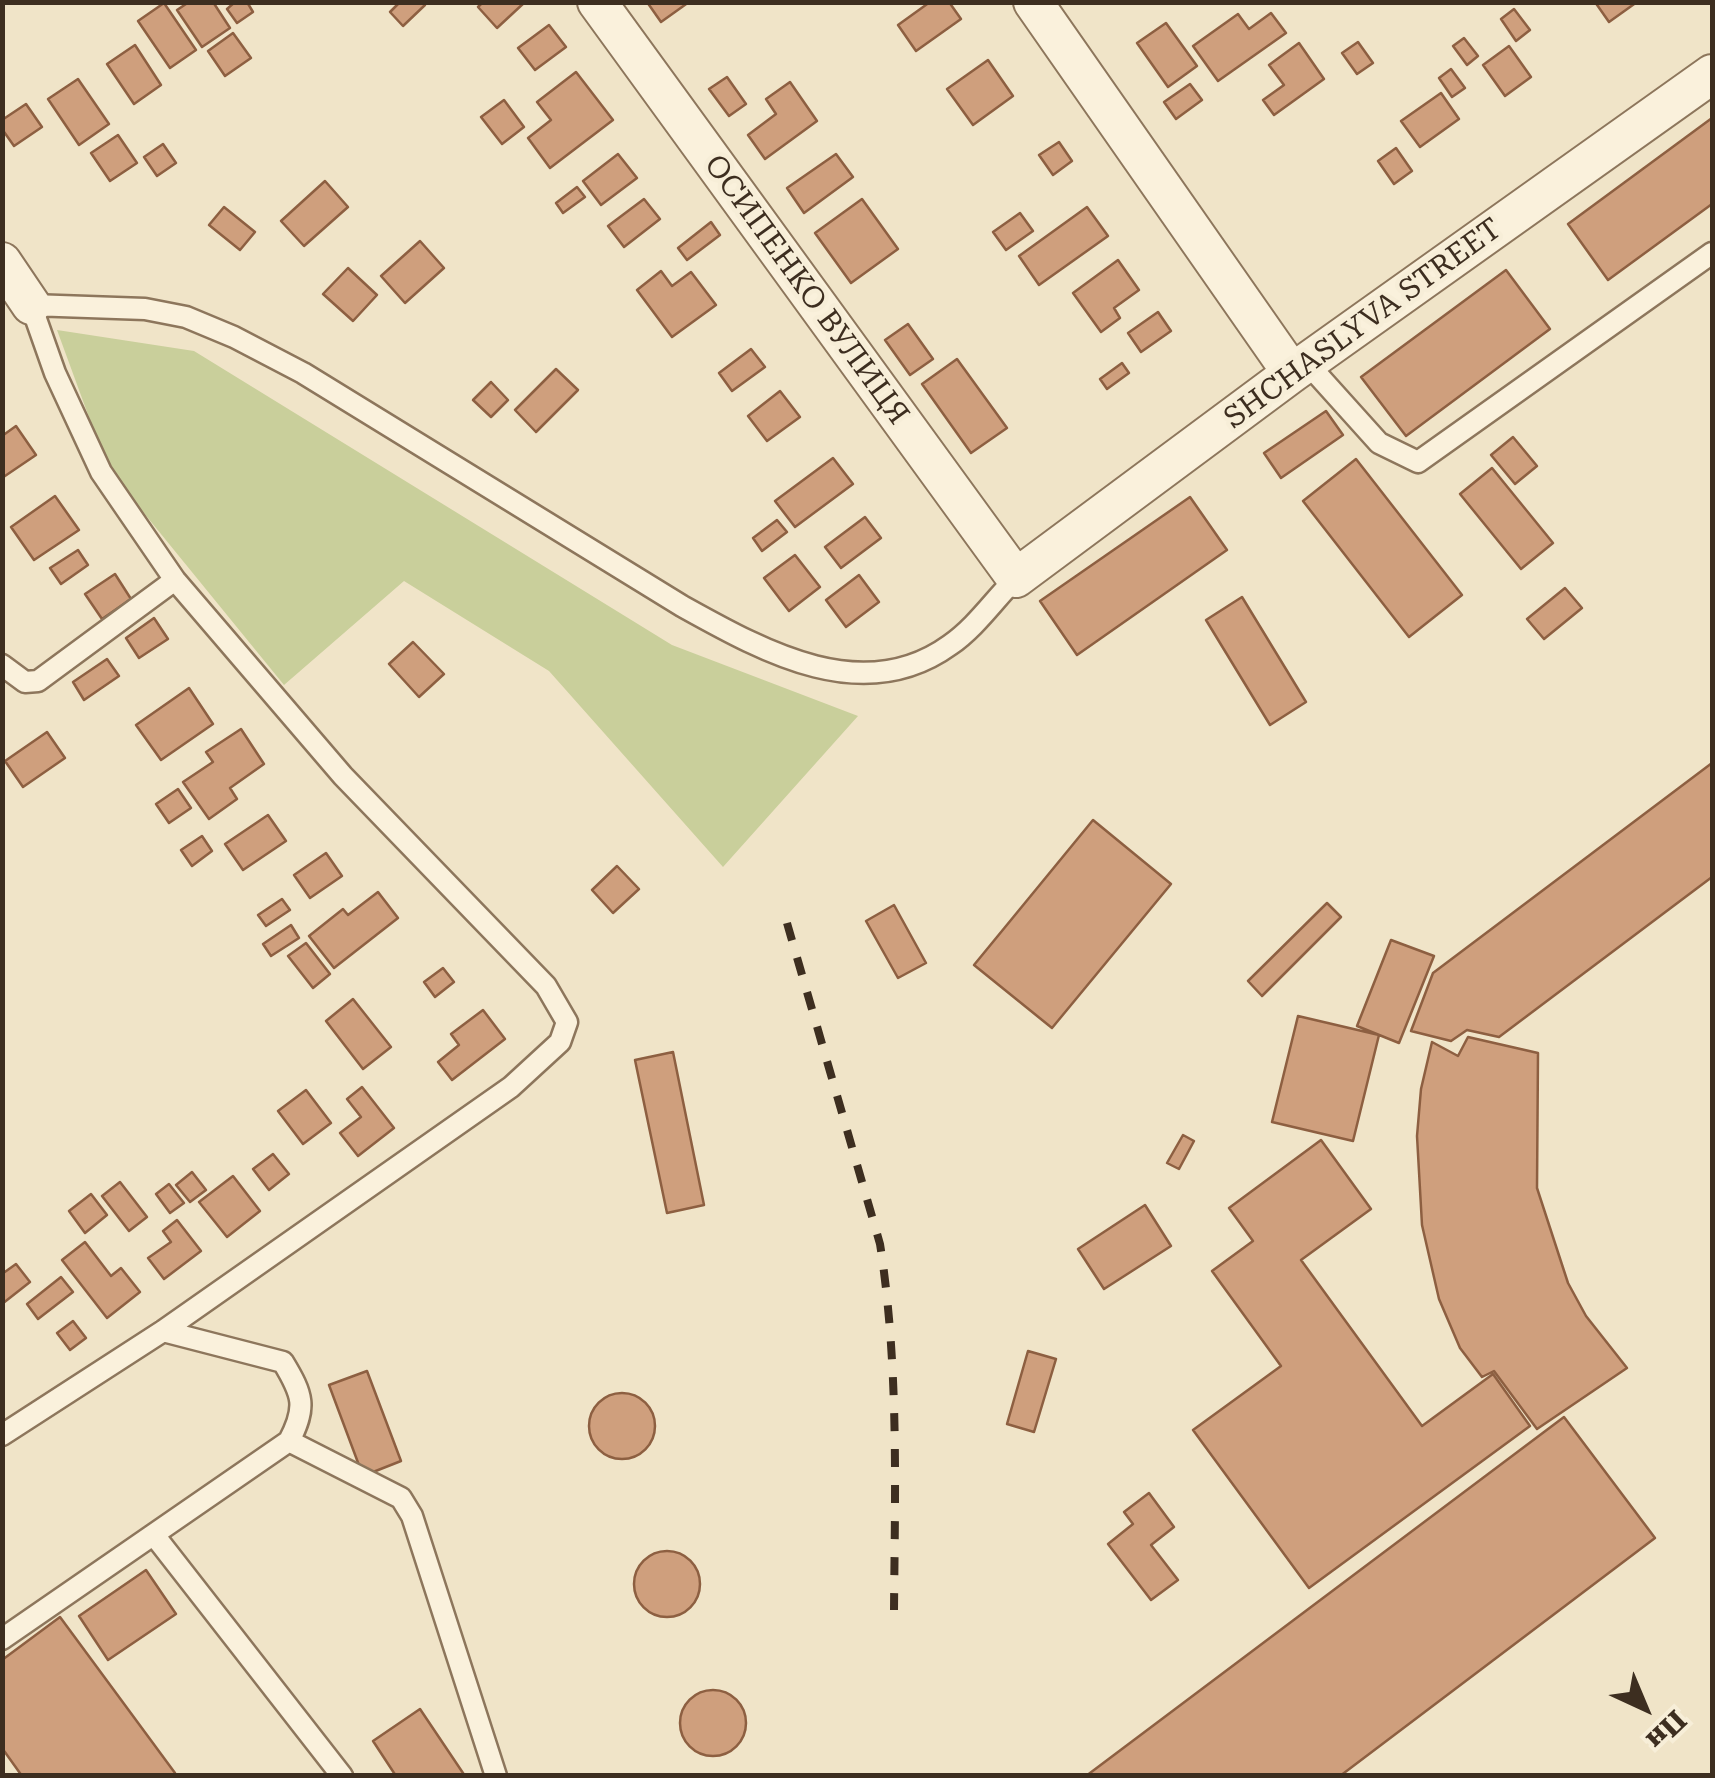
<!DOCTYPE html>
<meta charset="utf-8">
<style>
body{margin:0}
#map{position:relative;width:1715px;height:1778px;overflow:hidden;background:#f0e4c8;font-family:"Roboto Serif",serif}
canvas{display:block}
.frame{position:absolute;inset:0;border:5px solid #3d2e20;pointer-events:none}
.north{position:absolute;left:1595px;top:1658px;width:100px;height:100px;-webkit-text-stroke:8px #f7eed8;paint-order:stroke;rotate:136deg;font-size:28px;font-weight:700;line-height:40px;text-align:center;color:#3d2e20}
.north::after{content:'';display:block;margin:auto;width:35px;height:45px;background:#3d2e20;clip-path:polygon(50% 0,100% 100%,50% 72%,0 100%)}
</style>
<div id="map">
<canvas width="1715" height="1778"></canvas>
<div class="frame"></div>
<div class="north">Пн</div>
</div>
<script>
const ctx = document.querySelector('canvas').getContext('2d');
ctx.lineJoin = 'round';
function paint(path, color) { ctx.fillStyle = color; ctx.fill(path, 'evenodd'); }
function trace(path, color, width, dash) { ctx.strokeStyle = color; ctx.lineWidth = width; ctx.lineCap = dash ? 'butt' : 'round'; ctx.setLineDash(dash || []); ctx.stroke(path); }
function write(font, color, halo, rows, align = 'center') {
  ctx.font = font + ' "Roboto Serif",serif'; ctx.lineWidth = 9; ctx.setLineDash([]); ctx.textBaseline = 'middle'; ctx.strokeStyle = halo; ctx.fillStyle = color; for (const [text, x, y, turn = 0] of rows) {
    ctx.save(); ctx.translate(x, y); ctx.rotate((+turn || 0) * Math.PI / 180); ctx.textAlign = isNaN(turn) ? turn : align; if (halo) ctx.strokeText(text, 0, 0); ctx.fillText(text, 0, 0); ctx.restore();
  }
}
paint(new Path2D(`
 M57,330L194,351L672,645L858,716L723,867L549,671L404,581L284,685L108,469Z`), '#c9cf9b');
const building = new Path2D(`
 M189,2H213L230,28L202,47L177,10Z
 M235,2H247L253,12L237,23L227,9Z
 M400,2H422L425,5L403,26L390,12Z
 M483,2H525L497,28L478,7Z
 M647,2H689L661,22Z
 M930,2H949L961,19L916,51L898,25Z
 M1595,2H1637L1609,22Z
 M164,3L196,50L170,68L138,21Z
 M1514,9L1530,30L1516,41L1501,19Z
 M1271,13L1286,33L1218,81L1193,46L1238,14L1249,29Z
 M1166,23L1197,66L1168,87L1137,43Z
 M549,25L566,47L535,70L518,48Z
 M233,33L251,58L225,76L208,51Z
 M1464,38L1478,56L1467,65L1453,46Z
 M1358,42L1373,63L1357,74L1342,53Z
 M1299,43L1324,79L1274,115L1263,100L1284,85L1269,65Z
 M135,45L161,85L134,104L107,64Z
 M1509,46L1531,77L1505,96L1483,65Z
 M988,60L1013,96L973,125L947,89Z
 M1451,69L1465,88L1452,97L1439,78Z
 M576,72L613,120L550,168L528,138L551,120L537,102Z
 M727,77L746,104L729,116L709,89Z
 M78,79L109,124L79,145L48,99Z
 M790,82L817,121L765,159L748,135L776,114L766,99Z
 M1190,84L1202,100L1176,119L1164,102Z
 M1441,93L1459,119L1420,147L1401,121Z
 M504,100L524,127L502,144L481,117Z
 M26,104L42,127L14,146L2,129V120Z
 M1712,118V204L1608,280L1568,224Z
 M118,135L137,163L110,181L91,153Z
 M1059,142L1072,161L1053,175L1039,155Z
 M163,144L176,163L157,176L144,157Z
 M1396,148L1412,171L1394,184L1378,161Z
 M618,154L637,178L601,205L583,181Z
 M836,154L853,177L804,213L787,188Z
 M325,181L348,207L304,246L281,221Z
 M577,187L585,197L563,213L556,203Z
 M644,199L660,219L624,247L608,226Z
 M862,199L898,249L851,283L815,233Z
 M224,207L255,232L240,250L209,225Z
 M1087,207L1108,236L1039,285L1019,256Z
 M1020,213L1033,231L1006,250L993,232Z
 M711,222L720,235L687,260L678,248Z
 M420,241L444,268L405,303L381,276Z
 M1118,260L1139,290L1114,308L1120,318L1101,332L1073,293Z
 M348,268L377,295L353,321L323,294Z
 M1506,270L1550,329L1406,436L1361,377Z
 M661,271L672,286L691,272L716,305L672,337L637,290Z
 M1158,312L1171,331L1141,352L1128,333Z
 M908,324L933,359L910,375L885,340Z
 M751,349L765,367L732,391L719,373Z
 M957,359L1007,428L971,453L922,384Z
 M1122,363L1129,373L1107,389L1100,379Z
 M556,369L578,390L536,432L515,410Z
 M491,382L508,400L491,417L473,400Z
 M780,391L800,417L767,441L748,416Z
 M1326,411L1343,435L1281,478L1264,453Z
 M16,426L36,455L2,478V436Z
 M1513,437L1537,466L1515,484L1491,455Z
 M833,458L853,484L795,527L775,501Z
 M1356,459L1462,595L1409,637L1303,501Z
 M1492,468L1553,543L1521,569L1460,494Z
 M55,496L79,530L34,560L11,527Z
 M1190,497L1227,550L1077,655L1040,601Z
 M865,517L881,538L841,568L825,547Z
 M777,520L787,532L762,551L753,538Z
 M78,550L88,565L61,584L50,568Z
 M795,555L820,587L789,611L764,578Z
 M115,574L131,599L102,619L85,594Z
 M859,575L879,602L846,627L826,600Z
 M1565,588L1582,608L1544,639L1527,619Z
 M1242,597L1306,702L1270,725L1206,620Z
 M154,618L168,639L139,658L126,638Z
 M413,642L444,674L419,697L389,664Z
 M107,659L119,676L84,700L73,682Z
 M189,688L213,724L161,760L136,725Z
 M241,729L264,764L230,788L237,799L209,819L183,782L213,762L206,752Z
 M47,732L65,758L23,787L5,761Z
 M1712,763V877L1499,1037L1467,1030L1451,1041L1411,1031L1433,973Z
 M178,789L191,808L169,823L156,804Z
 M268,815L286,841L243,870L225,844Z
 M1093,820L1171,884L1052,1028L974,965Z
 M202,836L212,851L192,866L181,850Z
 M326,853L342,876L310,898L294,875Z
 M617,866L639,889L613,913L592,890Z
 M378,892L398,918L334,968L309,936L343,909L348,915Z
 M282,899L290,910L266,926L258,915Z
 M1327,903L1341,917L1262,996L1248,981Z
 M894,905L926,963L898,978L866,921Z
 M291,925L299,938L271,956L263,944Z
 M1391,940L1434,956L1399,1043L1357,1026Z
 M306,943L330,974L313,988L288,956Z
 M443,968L454,982L435,997L424,982Z
 M353,999L391,1047L363,1069L326,1021Z
 M483,1010L505,1039L452,1080L438,1062L459,1045L451,1034Z
 M1298,1016L1379,1035L1353,1141L1272,1122Z
 M1468,1037L1538,1053L1537,1188L1568,1283L1586,1316L1627,1368L1537,1429L1494,1371L1482,1377L1460,1348L1439,1299L1422,1225L1417,1136L1421,1089L1432,1042L1458,1056Z
 M673,1052L704,1205L667,1213L635,1060Z
 M362,1087L394,1128L358,1156L340,1133L361,1117L347,1099Z
 M306,1090L331,1123L303,1144L278,1111Z
 M1183,1135L1194,1141L1179,1169L1167,1163Z
 M1321,1140L1371,1209L1301,1260L1422,1426L1493,1374L1530,1426L1309,1588L1193,1430L1281,1366L1212,1271L1253,1241L1229,1208Z
 M273,1154L289,1174L269,1190L253,1169Z
 M192,1172L206,1190L190,1202L176,1185Z
 M233,1176L260,1211L227,1237L199,1202Z
 M120,1182L147,1217L129,1231L102,1196Z
 M169,1184L184,1203L170,1213L156,1194Z
 M91,1194L107,1215L85,1233L69,1211Z
 M1145,1205L1171,1246L1104,1289L1078,1249Z
 M177,1220L201,1251L164,1279L148,1258L171,1242L163,1231Z
 M85,1242L111,1276L121,1268L140,1292L107,1318L62,1260Z
 M16,1264L30,1282L2,1304V1274Z
 M61,1277L73,1292L38,1319L27,1304Z
 M73,1321L86,1338L70,1350L57,1333Z
 M1028,1351L1056,1359L1034,1432L1007,1424Z
 M367,1371L401,1461L363,1476L329,1385Z
 M589 1426a33 33 0 1 1 66 0a33 33 0 1 1-66 0Z
 M1564,1417L1655,1538L1340,1776H1086Z
 M1149,1493L1174,1527L1151,1545L1178,1580L1151,1600L1108,1544L1133,1524L1124,1512Z
 M634 1584a33 33 0 1 1 66 0a33 33 0 1 1-66 0Z
 M146,1570L176,1614L108,1660L79,1616Z
 M60,1617L175,1773L172,1776H22L2,1748V1660Z
 M680 1723a33 33 0 1 1 66 0a33 33 0 1 1-66 0Z
 M420,1709L465,1776H396L373,1741Z`);
paint(building, '#cf9f7d');
trace(building, '#8d5f41', 2.5);
const service = new Path2D(`
 M1307,363L1379,443L1418,462L1712,253
 M2,665L25,682L38,681L175,580
 M2,1435L163,1331L511,1087L560,1042L567,1022L546,986L343,776L175,580L101,472L55,373L31,305L145,309L186,317L234,337L303,373L682,606C763,651 863,708 950,645C976,627 994,600 1016,578
 M289,1441L401,1498L412,1516L496,1776
 M154,1535L342,1776
 M2,1639L289,1441C307,1407 303,1395 283,1362L163,1331`);
const minor = new Path2D(`
 M597,2L1016,578L1292,373L1712,74
 M1033,2L1292,373
 M2,262L31,305`);
trace(service, '#8d765c', 25);
trace(minor, '#8d765c', 42);
trace(service, '#faf1dc', 20);
trace(minor, '#faf1dc', 38);
trace(new Path2D(`
 M787,923L880,1244C899,1365 895,1488 894,1610`), '#3d2e20', 8, [18, 18]);
write('30px', '#3d2e20', '#f7eed8', [
 ["ОСИПЕНКО ВУЛИЦЯ",806,290,54],
 ["SHCHASLYVA STREET",1363,324,-36]
]);
</script>
